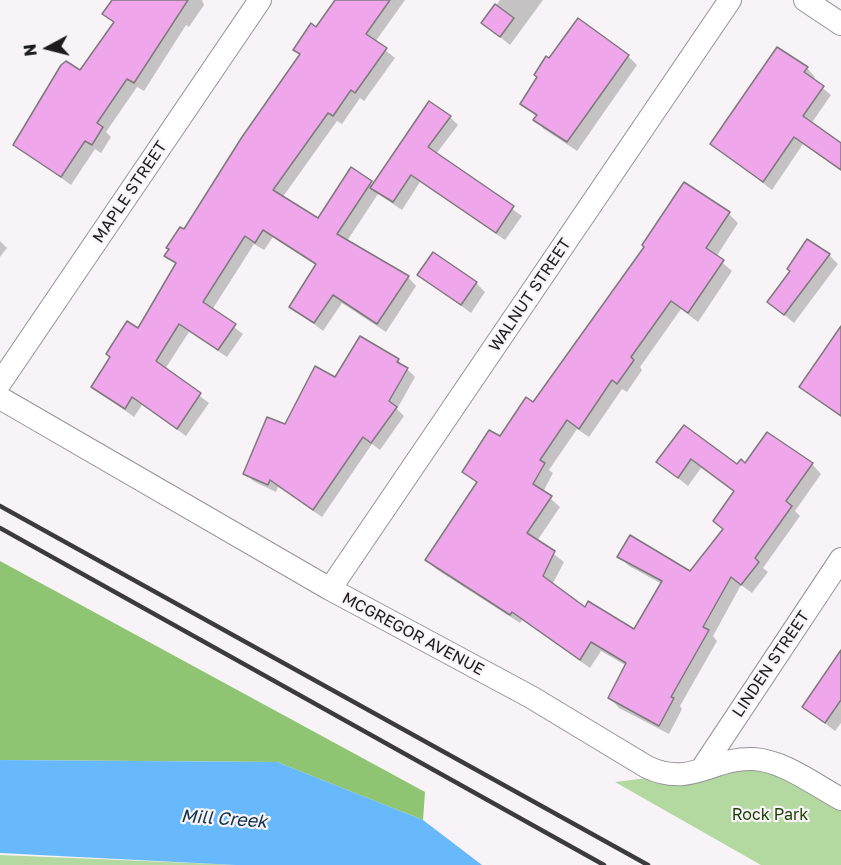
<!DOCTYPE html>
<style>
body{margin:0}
#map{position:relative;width:841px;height:865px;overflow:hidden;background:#f7f3f6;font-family:"Golos Text",sans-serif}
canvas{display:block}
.north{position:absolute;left:18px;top:18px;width:60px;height:60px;-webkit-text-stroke:4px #f7f3f6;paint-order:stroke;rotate:263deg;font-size:16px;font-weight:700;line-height:24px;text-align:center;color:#1d1c1d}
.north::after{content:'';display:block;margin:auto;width:21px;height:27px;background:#1d1c1d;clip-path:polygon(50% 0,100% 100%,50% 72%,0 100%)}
</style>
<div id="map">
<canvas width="841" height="865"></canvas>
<div class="north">N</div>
</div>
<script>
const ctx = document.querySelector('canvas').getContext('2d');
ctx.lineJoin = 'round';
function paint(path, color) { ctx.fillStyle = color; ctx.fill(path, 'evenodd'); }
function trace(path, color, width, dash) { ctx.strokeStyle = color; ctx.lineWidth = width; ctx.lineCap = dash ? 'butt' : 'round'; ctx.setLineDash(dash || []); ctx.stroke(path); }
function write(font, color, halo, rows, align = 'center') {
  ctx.font = font + ' "Golos Text",sans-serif'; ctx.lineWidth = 4.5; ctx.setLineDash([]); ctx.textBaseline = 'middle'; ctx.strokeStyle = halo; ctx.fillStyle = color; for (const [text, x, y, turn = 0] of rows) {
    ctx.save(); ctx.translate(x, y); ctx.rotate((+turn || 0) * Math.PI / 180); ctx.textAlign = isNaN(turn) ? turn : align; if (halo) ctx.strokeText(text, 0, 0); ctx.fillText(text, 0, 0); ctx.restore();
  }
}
paint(new Path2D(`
 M753,759L841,799V865H761L615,782L688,773Z
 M0,855L240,865H0Z`), '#b3d9a1');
paint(new Path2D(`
 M0,561L425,792L423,820L277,762L0,760Z`), '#8fc473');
paint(new Path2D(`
 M0,760L277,762L423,820L482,865H235L0,853Z`), '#68b9fb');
paint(new Path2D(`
 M114,0H202L204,5L189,27L186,25L144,91L137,87L106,132L111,137L101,153L95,149L71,185L14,144L81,73L115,24L104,14Z
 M336,0H405L375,42L395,58L364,101L360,98L342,124L337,121L282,198L318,220L352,169L373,185L450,117L458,125L436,154L522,216L505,240L420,182L402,210L378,194L347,241L408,277L416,286L386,332L342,303L323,331L295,309L317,266L273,237L264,250L254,244L212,310L243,334L227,357L189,332L165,369L209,403L186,436L142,405L134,417L93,387L138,330L177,265L166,255L301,56L295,49L317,29Z
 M500,0H543L510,45L483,23Z
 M628,56L637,65L577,151L544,129L535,120L537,117L522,103Z
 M807,68L815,77L813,80L831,95L811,124L841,145V171L803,144L772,190L712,144Z
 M684,185L729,214L738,223L716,257L732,271L698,322L681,309L640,367L642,370L627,392L622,389L589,437L577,429L549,470L553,473L543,492L560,507L537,541L564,562L552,585L585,609L635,632L662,584L629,566L619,557L691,573L724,530L715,521L735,493L701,468L688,486L658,462L684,427L737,466L812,464L821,474L795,511L800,516L763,568L768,572L752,593L741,585L713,636L717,641L680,706L682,709L669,734L619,708L610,698L627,666L601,651L590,668L522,620L520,623L436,569L427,560L478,484L464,471L534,404L646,247Z
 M0,241L7,248L0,257Z
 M829,255L838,264L794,323L769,302Z
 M419,275L476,283L485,292L471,313Z
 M841,327V417L801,387Z
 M360,338L398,360L415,377L397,409L404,416L380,450L372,444L322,517L278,487L276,492L253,481L245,473L285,426L336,379Z
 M841,653V723L835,731L804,707Z`), '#0003');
const building = new Path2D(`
 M112,0H188L134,83L127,79L97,123L103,127L92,145L85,141L61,177L13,145L61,65L66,61L80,70L114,22L102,14Z
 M335,0H390L366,34L387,48L355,93L351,90L333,116L328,113L273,190L318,218L351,167L372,181L337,234L409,276L377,324L333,295L314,323L289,307L316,264L263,230L255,243L245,236L203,302L236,324L218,350L179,324L156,361L201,393L177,429L132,397L125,409L91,387L110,357L106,354L127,321L138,328L176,263L164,256L169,249L166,248L180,227L184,229L242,137L300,54L293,50L311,23L316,27Z
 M495,4L514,18L500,37L481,23Z
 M578,18L629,55L567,142L533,120L537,115L520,104L537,77L534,75L546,56L549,58Z
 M777,47L808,67L804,72L824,86L803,116L841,143V170L794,137L763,182L710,144Z
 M429,101L451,116L428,147L514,206L496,233L411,175L393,202L370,188Z
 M684,182L730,212L706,248L724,260L688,313L671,301L631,357L634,360L617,384L612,380L579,429L567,420L540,460L545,463L533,484L552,496L527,533L555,551L543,576L585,607L588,601L634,629L662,581L617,557L630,535L690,571L723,529L713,521L734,491L691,459L678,478L656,462L684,425L737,464L741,459L745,463L767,432L813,463L786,501L792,506L755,558L759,562L741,585L731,577L703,627L709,630L671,697L674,698L659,726L608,698L626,663L591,642L580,660L512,612L510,615L425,560L477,482L462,472L489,430L500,436L526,397L533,402L644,247L642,245Z
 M807,239L830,254L784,315L767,302L790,271L787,269Z
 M433,252L477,282L461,305L417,275Z
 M841,326V416L799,387Z
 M360,336L399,359L397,362L408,368L389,401L397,407L371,443L363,437L313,510L270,480L268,485L243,474L267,417L285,424L315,366L335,377Z
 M841,650V700L825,723L802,707Z`);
paint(building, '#f0a6eb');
trace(building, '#7d797c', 1.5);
const street = new Path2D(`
 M805,0L841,24
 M0,383L260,0
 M0,398L330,589L531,697L647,767C691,788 712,757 754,759C784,761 815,785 841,799
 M330,589L730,0
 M701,770L841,559`);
trace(street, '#969396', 24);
trace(street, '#fff', 22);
trace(new Path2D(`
 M0,506L648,865
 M0,528L604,865`), '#3c3b3c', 4.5);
write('16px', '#1d1c1d', '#f7f3f6', [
 ["MAPLE STREET",130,192,-56],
 ["WALNUT STREET",530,295,-56],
 ["MCGREGOR AVENUE",413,634,28],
 ["LINDEN STREET",771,664,-56]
]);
write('16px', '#1c3e03', '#f7f3f6', [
 ["Rock Park",770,815]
]);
write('italic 18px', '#10334d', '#f7f3f6', [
 ["Mill Creek",224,819,4]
]);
</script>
